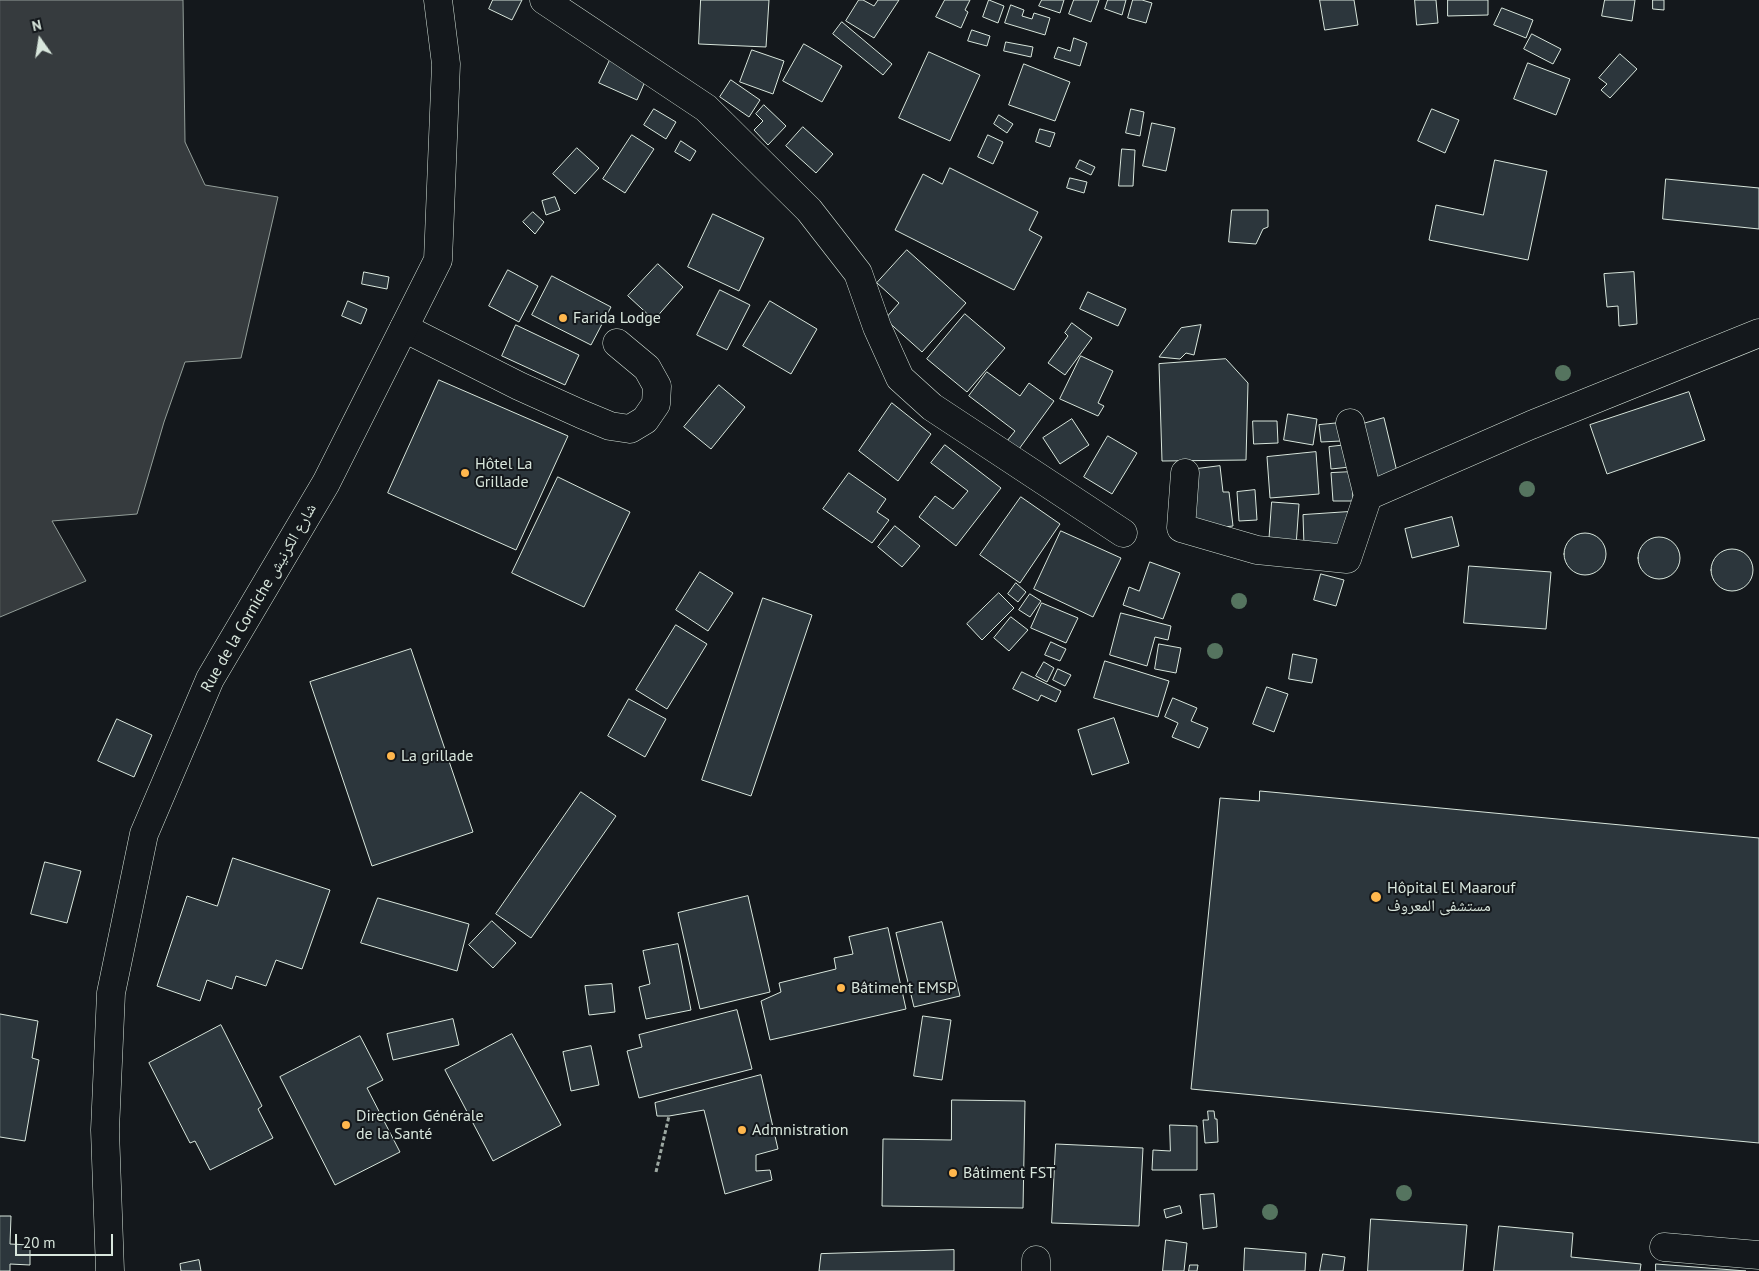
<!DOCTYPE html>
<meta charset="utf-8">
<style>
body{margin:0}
#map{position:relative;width:1759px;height:1271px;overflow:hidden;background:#14181c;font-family:"PT Sans",sans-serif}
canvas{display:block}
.north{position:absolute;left:15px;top:15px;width:50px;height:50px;-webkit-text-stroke:4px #14181c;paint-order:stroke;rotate:347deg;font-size:14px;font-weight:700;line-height:20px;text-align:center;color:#d8e6dc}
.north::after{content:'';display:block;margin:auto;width:18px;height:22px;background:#d8e6dc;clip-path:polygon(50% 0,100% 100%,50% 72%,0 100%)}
.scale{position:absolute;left:15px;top:1234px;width:98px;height:22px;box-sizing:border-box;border:2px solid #d8e6dc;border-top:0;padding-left:6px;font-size:15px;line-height:18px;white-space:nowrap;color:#d8e6dc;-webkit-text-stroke:4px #14181c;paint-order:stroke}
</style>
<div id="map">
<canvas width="1759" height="1271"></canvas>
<div class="north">N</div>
<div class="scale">20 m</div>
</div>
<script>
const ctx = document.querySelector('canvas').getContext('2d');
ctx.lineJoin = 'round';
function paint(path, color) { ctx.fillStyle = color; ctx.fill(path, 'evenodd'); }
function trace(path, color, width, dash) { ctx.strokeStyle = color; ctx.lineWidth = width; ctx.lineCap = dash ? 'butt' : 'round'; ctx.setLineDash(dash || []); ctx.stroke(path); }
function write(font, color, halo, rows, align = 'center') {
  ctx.font = font + ' "PT Sans","Noto Naskh Arabic",sans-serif'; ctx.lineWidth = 4; ctx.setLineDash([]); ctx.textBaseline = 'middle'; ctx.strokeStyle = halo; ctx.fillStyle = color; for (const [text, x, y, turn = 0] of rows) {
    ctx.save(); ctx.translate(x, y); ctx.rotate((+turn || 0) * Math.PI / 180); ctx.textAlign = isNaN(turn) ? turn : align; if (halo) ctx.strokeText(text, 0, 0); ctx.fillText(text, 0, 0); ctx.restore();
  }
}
const water = new Path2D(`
 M0,0H183L185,142L205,185L278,197L241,358L185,362L164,422L137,514L52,521L86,581L0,617Z`);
paint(water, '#363b3e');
trace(water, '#939e99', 1);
const building = new Path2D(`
 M493,0H522L512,20L489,9Z
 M701,0H769L766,47L699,44Z
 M859,0H863L874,6L878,0H899L874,38L846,21Z
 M945,0H970L965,10L968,12L961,28L936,17Z
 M989,0L1004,6L998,23L983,17Z
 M1042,0H1064L1060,13L1039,6Z
 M1074,0H1099L1091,22L1069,14Z
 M1108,0H1126L1122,15L1105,9Z
 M1133,0H1142L1152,3L1146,23L1128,18Z
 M1320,0H1354L1358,25L1325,30Z
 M1415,0H1436L1438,23L1417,25Z
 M1448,0H1488V15L1448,16Z
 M1605,0H1635L1632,21L1602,16Z
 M1653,0H1664V10L1653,9Z
 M1011,5L1024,10L1022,16L1032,19L1034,13L1050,18L1045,35L1005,23Z
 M1502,8L1533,20L1526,38L1494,25Z
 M842,22L892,64L883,75L833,34Z
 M972,30L990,36L987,46L968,41Z
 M1532,34L1561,49L1553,64L1524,49Z
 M1074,38L1087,43L1080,66L1054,58L1058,47L1070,51Z
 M1006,42L1033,47L1031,57L1004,51Z
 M804,44L842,66L822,102L783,81Z
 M752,50L784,61L773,94L740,82Z
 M929,52L980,75L950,141L899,118Z
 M1620,54L1637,69L1610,98L1601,90L1607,84L1599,78Z
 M610,60L647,77L637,100L599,83Z
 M1528,63L1570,79L1556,115L1514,99Z
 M1024,64L1070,82L1055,121L1009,105Z
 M731,80L760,100L749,117L720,97Z
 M764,105L786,126L768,145L754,130L763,121L756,114Z
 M654,109L676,122L666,139L644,125Z
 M1131,109L1144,112L1140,136L1126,133Z
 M1432,109L1459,120L1445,153L1418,141Z
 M999,115L1013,124L1007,133L994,124Z
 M1152,123L1175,128L1166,171L1143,166Z
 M803,127L833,154L816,173L786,146Z
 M1040,129L1055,133L1050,147L1036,142Z
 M632,135L654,149L625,193L603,179Z
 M988,135L1003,142L993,164L978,157Z
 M681,141L696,151L690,161L675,152Z
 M577,148L599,168L575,194L553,174Z
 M1122,149L1135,150L1133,186H1119Z
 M1080,160L1095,167L1091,175L1076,168Z
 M1495,160L1547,171L1528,260L1429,240L1436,205L1483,215Z
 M950,168L1038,212L1029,230L1042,237L1014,290L895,230L923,174L942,184Z
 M1070,178L1087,182L1084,193L1067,188Z
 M1666,179L1759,188V229L1663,219Z
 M555,197L560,210L546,215L542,201Z
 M1232,210H1268V227L1263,229L1256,244L1229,242Z
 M533,212L544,222L535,234L523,222Z
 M713,214L764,238L739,291L688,267Z
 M907,250L966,303L922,352L885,319L899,303L877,283Z
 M658,264L683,287L654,320L628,296Z
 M508,270L538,286L519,322L489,306Z
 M364,272L389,277L387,289L362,284Z
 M1634,272L1637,324L1619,326L1618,306L1607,307L1604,274Z
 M552,276L611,307L591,345L532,315Z
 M720,290L750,305L727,350L697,335Z
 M1088,292L1126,309L1118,326L1080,309Z
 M348,301L367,309L361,324L342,316Z
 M770,301L817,329L791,374L743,346Z
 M965,314L1005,348L967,392L927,359Z
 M1072,323L1092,338L1065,375L1048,363L1068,336L1065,333Z
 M516,325L579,355L565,385L502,356Z
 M1201,325L1194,355L1186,353L1180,359L1159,357L1181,328Z
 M1081,356L1113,371L1098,403L1104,406L1098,416L1060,399Z
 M1226,359L1248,383L1246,460L1162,461L1159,364Z
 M987,372L1020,396L1029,383L1054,401L1019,449L1007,441L1015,431L969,396Z
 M439,380L568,436L516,550L388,493Z
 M719,385L745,407L711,449L684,427Z
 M1689,392L1705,440L1607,474L1590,425Z
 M892,403L931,434L898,481L859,451Z
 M1288,414L1317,419L1313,445L1284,440Z
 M1384,418L1398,476L1374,483L1359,425Z
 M1072,419L1089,445L1060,464L1043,438Z
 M1253,421H1277L1278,443L1254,444Z
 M1340,423L1341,441L1321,442L1319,425Z
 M1108,436L1137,453L1112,494L1084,477Z
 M945,445L1001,488L956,546L919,517L935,496L953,509L968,491L931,463Z
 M1347,445L1350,467L1331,469L1329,447Z
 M1316,452L1319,494L1270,498L1267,457Z
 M1220,466L1223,492H1229L1233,526L1196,530L1189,470Z
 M1352,472L1353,501H1333L1331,473Z
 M849,473L886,499L877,512L889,520L872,543L823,509Z
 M558,477L630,512L584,607L512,573Z
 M1255,490L1257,520L1239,521L1237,492Z
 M1021,497L1060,524L1020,583L980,555Z
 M1272,502L1299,504L1296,546L1269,544Z
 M1348,512L1349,544L1304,546L1303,515Z
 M1452,517L1459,546L1412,558L1405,529Z
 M895,526L920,546L902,567L878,547Z
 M1061,531L1121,558L1093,617L1034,589Z
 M1564 554a21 21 0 1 1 42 0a21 21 0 1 1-42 0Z
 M1638 558a21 21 0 1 1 42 0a21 21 0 1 1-42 0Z
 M1711 570a21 21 0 1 1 42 0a21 21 0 1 1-42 0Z
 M1150,562L1180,573L1163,619L1123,605L1129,587L1139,591Z
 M1469,566L1551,572L1546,629L1464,623Z
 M700,572L733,593L708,631L676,610Z
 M1321,574L1344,580L1336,606L1314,600Z
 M1016,583L1026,592L1018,602L1008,594Z
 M999,593L1014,608L982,640L967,624Z
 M1030,594L1041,601L1030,617L1019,610Z
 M763,598L812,615L751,796L702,780Z
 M1042,603L1078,618L1066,643L1031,628Z
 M1121,613L1171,626L1168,640L1155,637L1147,666L1110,655Z
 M1011,617L1028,630L1009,651L994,638Z
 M676,625L707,644L667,709L636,690Z
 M1051,642L1066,649L1060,661L1045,655Z
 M1159,644L1181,648L1176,673L1155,669Z
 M411,649L473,832L372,866L310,682Z
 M1293,654L1317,659L1312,683L1289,679Z
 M1105,661L1169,681L1158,717L1094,698Z
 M1044,662L1054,668L1047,682L1036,676Z
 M1058,669L1071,675L1065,686L1053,680Z
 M1022,672L1061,691L1056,702L1041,695L1038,701L1013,689Z
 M1267,687L1288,694L1274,732L1253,724Z
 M1173,698L1197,708L1191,721L1208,728L1199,748L1172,737L1178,723L1165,717Z
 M629,699L666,719L645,757L608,736Z
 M1114,718L1129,763L1092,775L1078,730Z
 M117,719L152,735L134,777L98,761Z
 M1260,791L1759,838V1143L1191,1089L1220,798L1259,801Z
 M581,792L616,816L531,938L496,914Z
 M233,858L330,890L302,969L276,960L266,986L236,976L232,989L207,980L200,1001L157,986L187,896L217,906Z
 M45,862L81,871L67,923L31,914Z
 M748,896L770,992L700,1009L678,913Z
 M378,898L469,924L457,971L361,943Z
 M492,921L516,943L493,968L469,945Z
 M942,922L960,996L914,1007L896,933Z
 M888,928L906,1009L770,1040L761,1001L781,992L779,983L836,969L834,958L853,954L849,937Z
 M678,944L691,1010L646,1019L639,987L650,984L643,951Z
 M612,984L615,1012L589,1015L585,986Z
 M737,1010L752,1069L639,1098L627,1051L642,1047L639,1035Z
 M0,1014L38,1021L32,1058L39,1060L25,1141L0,1137Z
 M923,1016L951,1020L942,1080L914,1076Z
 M453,1019L459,1045L393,1060L387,1034Z
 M221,1025L262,1106L258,1109L273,1138L210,1170L195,1141L190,1143L149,1063Z
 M512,1034L561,1125L493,1161L445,1070Z
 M360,1036L383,1080L367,1088L400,1152L335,1185L280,1077Z
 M591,1046L599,1085L571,1091L563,1052Z
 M761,1075L778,1149L756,1155V1171L770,1170L772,1180L725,1194L704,1110L669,1116H657L655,1103Z
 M952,1100L1025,1101L1023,1208L882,1206L883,1139L951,1140Z
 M1208,1111H1214L1215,1119H1217L1218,1142L1205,1143L1203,1120H1208Z
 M1170,1125L1197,1126V1170H1152L1153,1150L1170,1151Z
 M1056,1144L1143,1148L1139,1226L1052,1223Z
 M1214,1194L1217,1227L1203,1229L1200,1195Z
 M1180,1206L1182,1213L1166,1218L1164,1210Z
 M0,1216H11L10,1244L30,1245V1265L10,1264V1271H0Z
 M1371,1219L1467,1225L1463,1271H1368Z
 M1499,1226L1573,1233L1571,1257L1641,1264L1640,1271H1494Z
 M1166,1240L1187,1243L1184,1271H1163Z
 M1245,1248L1306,1253L1305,1271H1244Z
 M954,1250V1271H819L821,1254Z
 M1323,1254L1345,1257L1343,1271H1320Z
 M199,1260L201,1271H181L180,1264Z
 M1656,1264L1746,1271H1656Z
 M1190,1265H1198L1197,1271H1189Z`);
paint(building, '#2c363c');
trace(building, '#d8e6dc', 1);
const minor = new Path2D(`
 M544,0L706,108L809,210L858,273L877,327L900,378L932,407L1123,533
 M404,328L519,386L581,414L610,426L630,429L645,420L656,404L657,386L647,368L617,343
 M1350,423L1368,496
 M1185,473L1181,528L1257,550L1347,559L1368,496L1531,425L1759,333
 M1664,1247L1759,1255
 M1036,1271V1260`);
const major = new Path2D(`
 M110,1271L105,1130L111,993L144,834L210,679L326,483L438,260L446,64L438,0`);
trace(minor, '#d8e6dc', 29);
trace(major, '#d8e6dc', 29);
trace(new Path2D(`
 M656,1172L669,1116`), '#9da8a2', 3, [4, 2.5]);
trace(minor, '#14181c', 28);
trace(major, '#14181c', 28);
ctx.fillStyle = '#55745f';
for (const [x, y] of [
 [1563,373],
 [1527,489],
 [1239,601],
 [1215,651],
 [1404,1193],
 [1270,1212]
]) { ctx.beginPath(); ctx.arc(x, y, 8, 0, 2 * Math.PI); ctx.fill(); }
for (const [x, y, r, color] of [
 [563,318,5,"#ffb74d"],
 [465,473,5,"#ffb74d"],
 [391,756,5,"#ffb74d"],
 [1376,897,6,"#ffb74d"],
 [841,988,5,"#ffb74d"],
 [346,1125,5,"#ffb74d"],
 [742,1130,5,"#ffb74d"],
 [953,1173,5,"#ffb74d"]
]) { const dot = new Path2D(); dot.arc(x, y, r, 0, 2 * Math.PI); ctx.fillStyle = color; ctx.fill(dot); trace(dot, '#14181c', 2); }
write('16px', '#d8e6dc', '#14181c', [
 ["Farida Lodge",573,318],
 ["Hôtel La",475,464],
 ["Grillade",475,482],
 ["La grillade",401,756],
 ["Hôpital El Maarouf",1387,888],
 ["مستشفى المعروف",1387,906],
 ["Bâtiment EMSP",851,988],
 ["Direction Générale",356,1116],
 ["de la Santé",356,1134],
 ["Admnistration",752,1130],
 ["Bâtiment FST",963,1173]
], 'left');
write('16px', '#d8e6dc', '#14181c', [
 ["Rue de la Corniche شارع الكرنيش",259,598,-60]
]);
</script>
